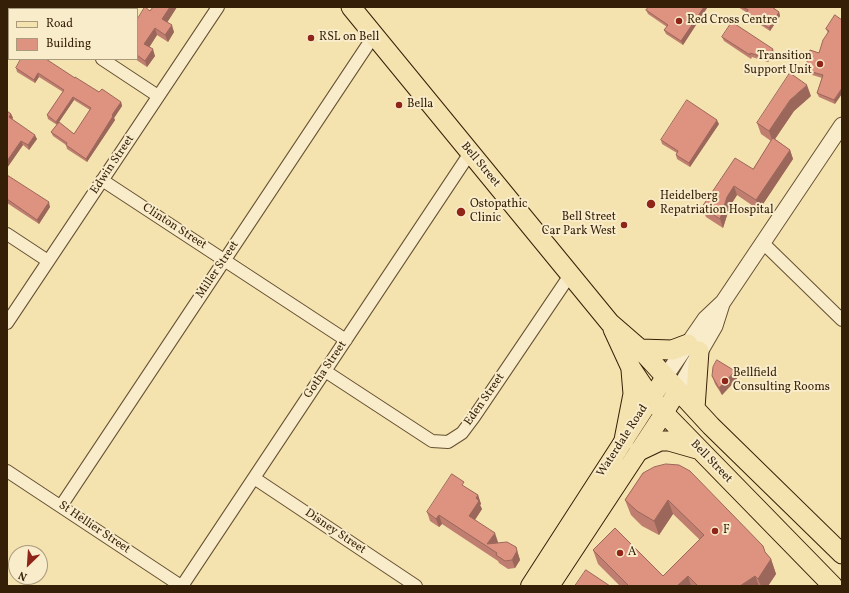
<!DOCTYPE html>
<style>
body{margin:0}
#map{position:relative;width:849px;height:593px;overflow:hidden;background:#f4e2af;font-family:Vollkorn,serif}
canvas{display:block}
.frame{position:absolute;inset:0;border:8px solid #361f07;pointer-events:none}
.legend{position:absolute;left:8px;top:8px;width:130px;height:52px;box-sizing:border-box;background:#f8eccb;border:1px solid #aa9a7d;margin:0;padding:5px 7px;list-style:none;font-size:12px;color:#361f07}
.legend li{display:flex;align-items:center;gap:8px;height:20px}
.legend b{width:20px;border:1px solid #aa9a7d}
.north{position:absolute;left:8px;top:545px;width:40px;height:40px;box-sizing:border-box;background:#f8eccb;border:1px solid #aa9a7d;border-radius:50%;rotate:205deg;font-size:11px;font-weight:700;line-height:16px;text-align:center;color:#361f07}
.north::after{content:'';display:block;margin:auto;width:14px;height:18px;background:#8f2418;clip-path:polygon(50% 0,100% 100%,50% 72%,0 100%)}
</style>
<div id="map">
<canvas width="849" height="593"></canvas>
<div class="frame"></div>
<ul class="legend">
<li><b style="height:5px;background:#f4e2af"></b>Road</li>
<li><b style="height:11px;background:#de9381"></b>Building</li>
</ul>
<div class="north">N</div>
</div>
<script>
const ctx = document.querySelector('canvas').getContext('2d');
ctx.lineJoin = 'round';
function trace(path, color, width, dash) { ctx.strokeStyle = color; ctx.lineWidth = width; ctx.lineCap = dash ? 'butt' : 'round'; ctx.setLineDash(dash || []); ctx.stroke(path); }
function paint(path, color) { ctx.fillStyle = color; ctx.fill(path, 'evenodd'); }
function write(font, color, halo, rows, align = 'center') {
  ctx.font = font + ' Vollkorn,serif'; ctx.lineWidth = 4; ctx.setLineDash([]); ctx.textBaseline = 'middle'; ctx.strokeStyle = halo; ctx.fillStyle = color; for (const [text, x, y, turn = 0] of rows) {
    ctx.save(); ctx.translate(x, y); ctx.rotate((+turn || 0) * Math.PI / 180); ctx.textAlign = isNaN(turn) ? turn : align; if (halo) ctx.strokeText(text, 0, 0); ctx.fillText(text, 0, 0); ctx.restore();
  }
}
const minor = new Path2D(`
 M23,7L26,9
 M38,9L40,7
 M102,59L158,96
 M102,180L346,340
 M7,234L48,261
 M763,243L842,320
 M7,323L218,7
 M325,371L432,441L448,442L462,433L474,417L570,275
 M7,471L181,586
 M254,478L416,586
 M61,506L375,34
 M182,586L470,153`);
const tertiary = new Path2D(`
 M665,377L705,319L723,302L842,125
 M678,390L715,326L722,304`);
const primary = new Path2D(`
 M530,586L665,377
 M550,586L664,413L678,390`);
const trunk = new Path2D(`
 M351,7L610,323L640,349L711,426L842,554
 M613,329L631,368L651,398L664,413L833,586
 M640,349L672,350L688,344
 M695,408L699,351
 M624,440L633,394L631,370
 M639,451L660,441H669L697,449`);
trace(minor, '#665031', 14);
trace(tertiary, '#665031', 17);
trace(primary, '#361f07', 20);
trace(trunk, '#361f07', 21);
trace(minor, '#f8eccb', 12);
trace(tertiary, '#f8eccb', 15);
trace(primary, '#f4e2af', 18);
trace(trunk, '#f4e2af', 19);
paint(new Path2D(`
 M72,7H108L111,9H75Z
 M153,7H177L167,22L174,32L168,42L157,35L149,47L155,56L147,67L135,59H137V20L150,11Z
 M649,7H707V8L683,45L666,34L664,30L667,27L648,14L646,10Z
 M738,7H772L779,12L780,16L770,31L747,16L746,12Z
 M835,15V104L819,97L817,93L822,78L806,73L805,70L819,53L828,33L826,29Z
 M722,37L774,53L768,62L752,57L751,59L724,41Z
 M16,68L75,78L99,92L121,102L122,106L114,118L115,120L87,162L67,149L66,145L53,136L51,132L57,125L48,119L47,115L63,92L39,77L35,83L17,72ZM74,100L90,110L74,134L59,122Z
 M811,96L794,111L775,139L790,150L793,159L759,210L737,195L730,206L723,228L706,217L702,207L753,169L771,141L761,134L757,123Z
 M7,111L11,114L13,118L12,119L37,139L29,150L23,145L7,168Z
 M719,124L690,167L677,159L676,155L677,153L662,144L661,140Z
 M7,175L50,207L39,224L7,203Z
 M712,376L737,379L722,395L715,384Z
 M643,473L766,553L771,559L776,574L768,586H620L598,564L593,550L663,576L700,540L673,514L659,535L642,526L631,515L625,500Z
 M465,487L478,495L481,504L480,505L482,509L475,520L498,542V543L516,547L520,560L515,568L508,569L499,563L498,561L442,524L439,527L430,521L427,512Z`), '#bf7e6f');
paint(new Path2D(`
 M170,7H177L165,26L162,19Z
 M704,7H707V8L683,45L681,41Z
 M779,12L780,16L770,31L769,28Z
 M172,25L174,32L168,42L165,35Z
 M155,28L157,35L147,51L144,44Z
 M153,49L155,56L147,67L145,61Z
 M773,49L774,53L768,62L767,58Z
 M38,73L39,77L35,83L34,80Z
 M807,85L811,96L794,111L773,142L769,131L790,100Z
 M842,88V94L835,104L834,100Z
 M73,97L74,100L57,125L56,122Z
 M121,102L122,106L114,118L115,120L87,162L86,159L112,115Z
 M11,114L13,118L10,121L9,117Z
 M717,120L719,124L690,167L689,163Z
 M35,135L37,139L29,150L28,145Z
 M21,141L23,145L7,168V161Z
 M790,150L793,159L759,210L756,200Z
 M734,186L737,195L730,206L723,228L720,219L727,197Z
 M49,202L50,207L39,224L37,220Z
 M735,371L737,379L722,395L719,388Z
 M478,495L481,504L480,505L482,509L472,524L469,516L476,498Z
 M668,500L673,514L659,535L654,521Z
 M439,515L442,524L439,527L436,519Z
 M495,533L498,542L492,550L487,544Z
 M763,546L769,563L771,559L776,574L768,586H761L758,579L765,552Z
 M516,547L520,560L515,568L512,560Z
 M688,576L691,586H677Z
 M755,576L759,586H740Z`), '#9b675a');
const building = new Path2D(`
 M80,7H108L111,9H83Z
 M145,7L150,11L153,7H170L162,19L172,25L165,35L155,28L144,44L153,49L145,61L137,55V20Z
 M649,7H704L681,41L664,30L668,25L646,10Z
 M742,7H772L779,12L769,28L746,13L748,10Z
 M835,15L842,20V88L834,100L817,93L823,75L805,70L810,50L819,53L823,40L829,31L826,29Z
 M732,22L773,49L767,58L750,53V55L722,37Z
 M21,59H46L75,78V77L99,92L102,89L121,102L112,115L113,116L86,159L66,145L67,143L51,132L59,122L74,134L91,108L73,97L56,122L47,115L64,90L38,73L34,80L16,68Z
 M790,73L807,85L790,100L769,131L757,123Z
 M687,100L717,120L689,163L676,155L678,151L661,140Z
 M7,111L11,114L9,117L35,135L28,145L21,141L7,161Z
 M773,138L790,150L756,200L734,186L727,197L720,219L702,207L735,158L753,169Z
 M7,175L49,202L37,220L7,199Z
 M717,360L735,371L719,388L712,376L713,367Z
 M666,464L679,465L690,471L763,546L765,552L771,559L758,579L755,576L740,586H698L688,576L677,586H629L593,550L615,528L663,576L704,535L668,500L654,521L637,511L625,500L643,473L654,467Z
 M452,474L464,482L462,485L478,495L476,498L479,501L469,516L495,533L487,544L507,542L516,547L517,551L512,560L505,561L496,555L497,553L439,515L436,519L427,512Z
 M586,570L610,586H575Z`);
paint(building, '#de9381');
trace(building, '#9b675a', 1);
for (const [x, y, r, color] of [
 [679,21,4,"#8f2418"],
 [311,38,4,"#8f2418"],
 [820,64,4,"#8f2418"],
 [399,105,4,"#8f2418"],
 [651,204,5,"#8f2418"],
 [461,212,5,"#8f2418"],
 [624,225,4,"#8f2418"],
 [725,381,4,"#8f2418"],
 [715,531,4,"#8f2418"],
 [620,553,4,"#8f2418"]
]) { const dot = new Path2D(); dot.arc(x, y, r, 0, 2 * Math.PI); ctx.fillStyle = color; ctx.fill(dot); trace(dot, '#f8eccb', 1.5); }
write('12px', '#361f07', '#f8eccb', [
 ["Red Cross Centre",687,21],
 ["RSL on Bell",319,38],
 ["Transition",812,57,"right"],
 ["Support Unit",812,71,"right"],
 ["Bella",407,105],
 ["Heidelberg",660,197],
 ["Repatriation Hospital",660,211],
 ["Ostopathic",470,205],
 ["Clinic",470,219],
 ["Bell Street",616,218,"right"],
 ["Car Park West",616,232,"right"],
 ["Bellfield",733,374],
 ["Consulting Rooms",733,388],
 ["F",723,531],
 ["A",628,553]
], 'left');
write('12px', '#361f07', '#f8eccb', [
 ["Edwin Street",113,165,-56],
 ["Bell Street",480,165,50],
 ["Clinton Street",174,227,33],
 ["Miller Street",218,270,-56],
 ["Gotha Street",326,370,-56],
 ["Eden Street",485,400,-55],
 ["Waterdale Road",623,441,-57],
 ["Bell Street",711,462,46],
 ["St Hellier Street",94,528,34],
 ["Disney Street",335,532,34]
]);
</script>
